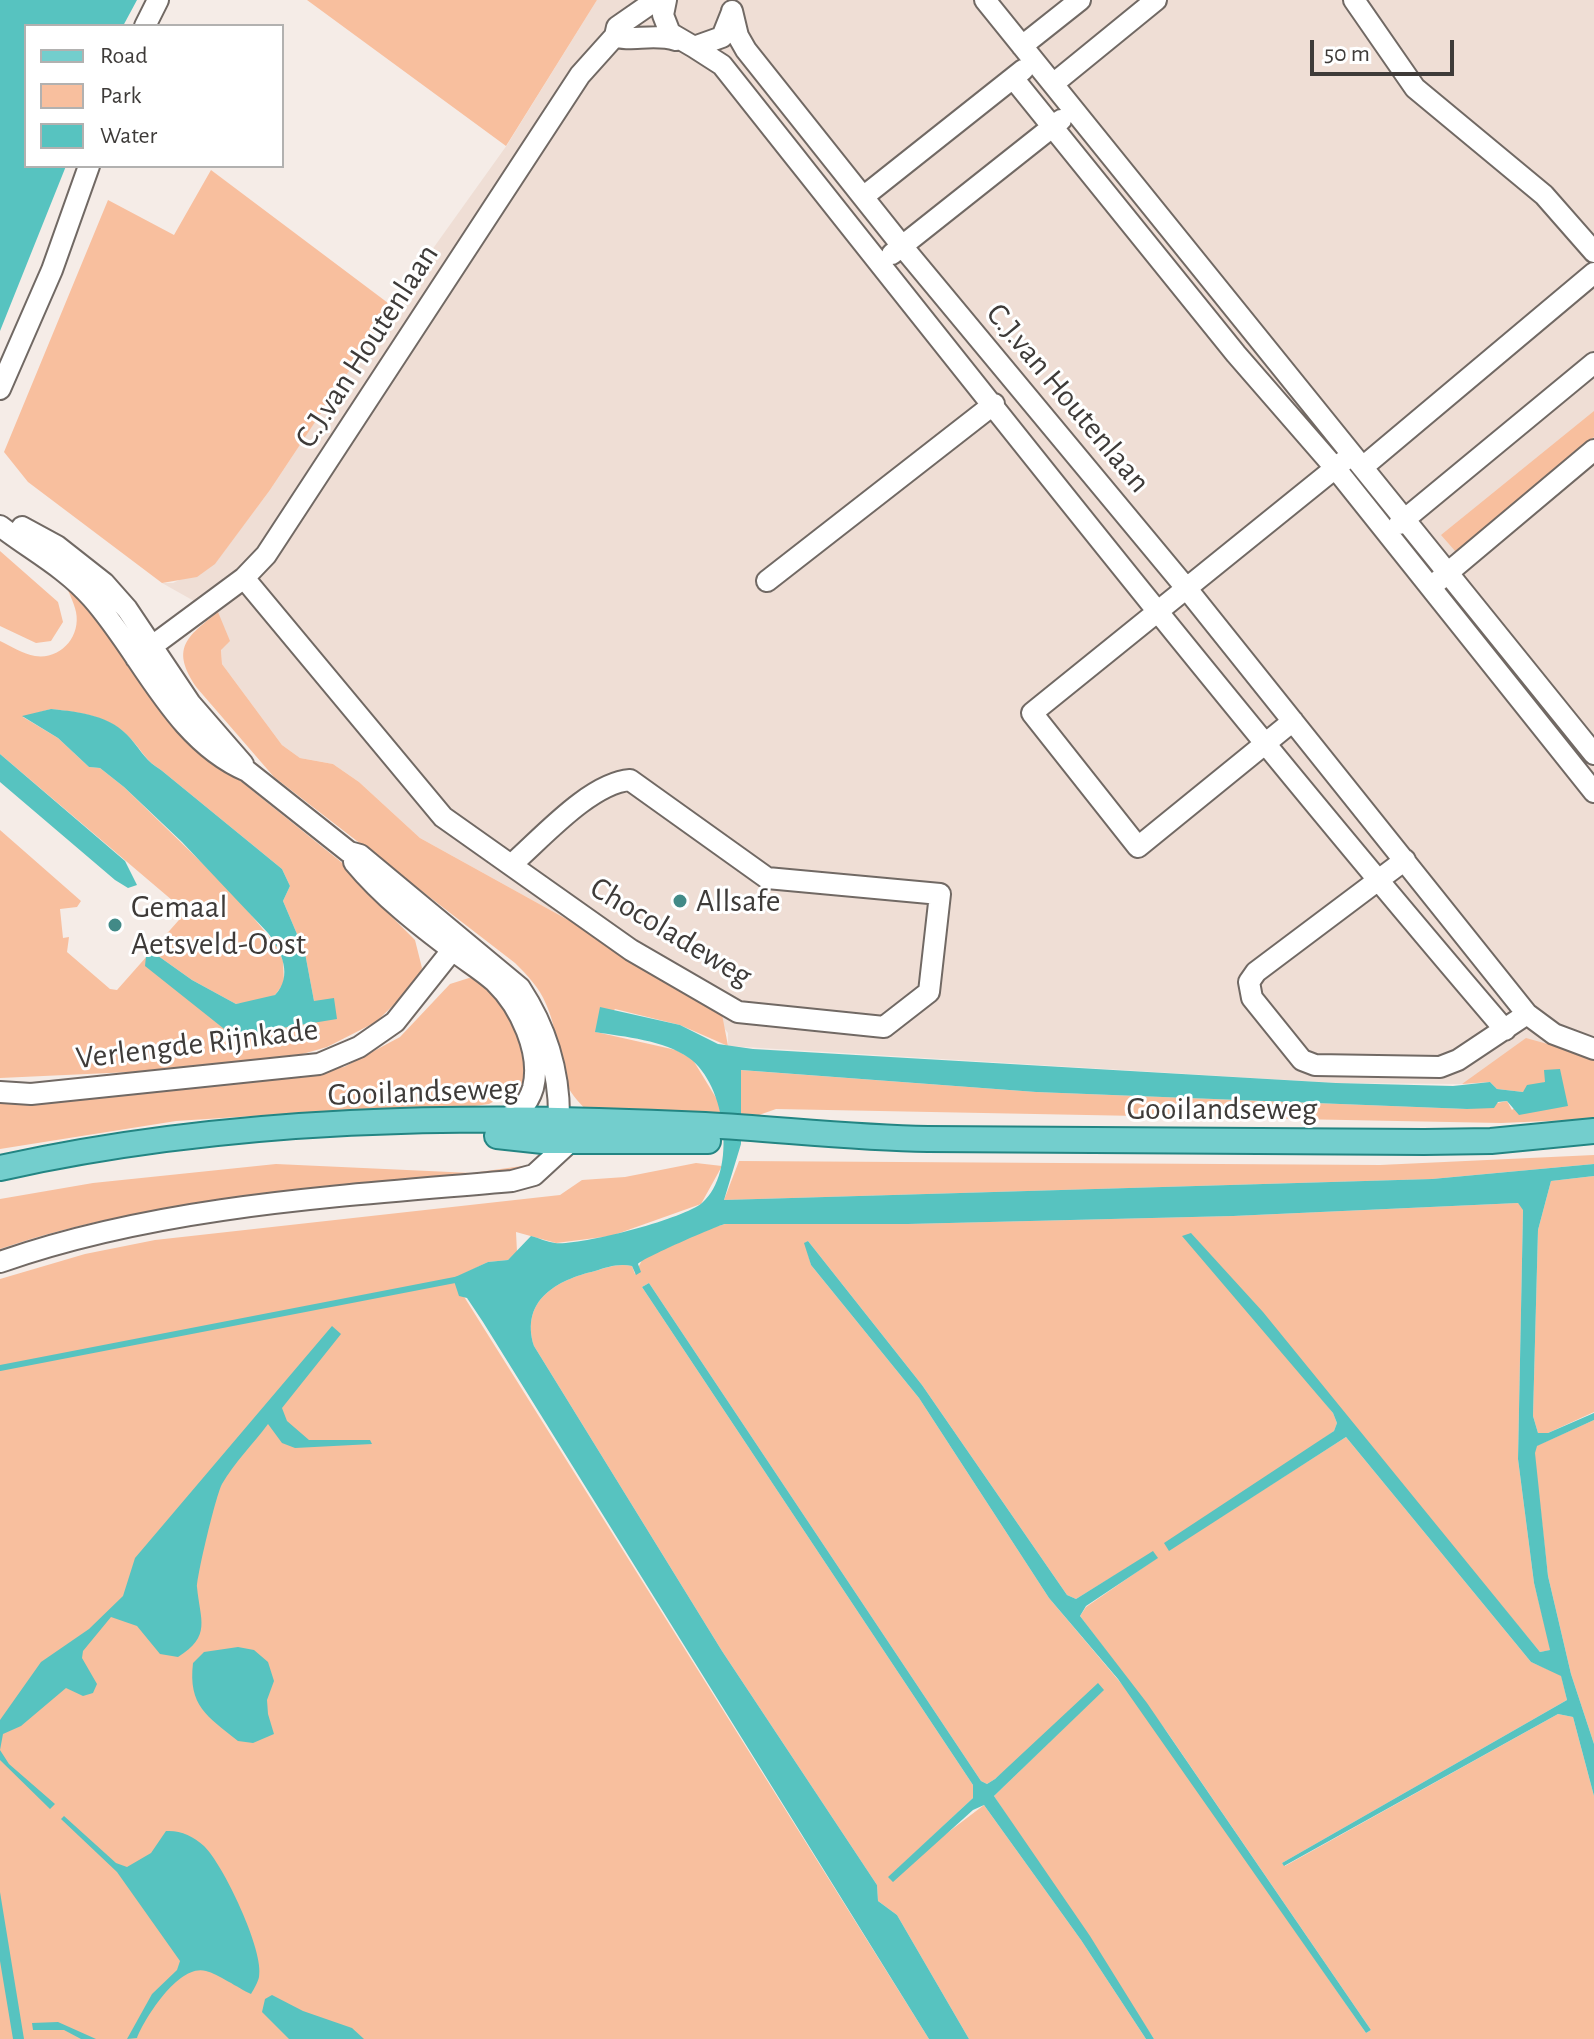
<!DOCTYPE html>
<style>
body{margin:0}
#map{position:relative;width:1594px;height:2039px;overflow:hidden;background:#f5ece7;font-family:"Alegreya Sans",sans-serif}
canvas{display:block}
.legend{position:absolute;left:24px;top:24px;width:260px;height:144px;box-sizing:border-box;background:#fff;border:2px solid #b2b1b0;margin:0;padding:10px 14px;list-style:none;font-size:24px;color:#3e3b39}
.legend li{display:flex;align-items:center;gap:16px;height:40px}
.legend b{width:40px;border:2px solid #b2b1b0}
.scale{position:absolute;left:1310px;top:40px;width:144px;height:36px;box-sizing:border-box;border:4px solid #3e3b39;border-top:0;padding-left:10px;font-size:24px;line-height:28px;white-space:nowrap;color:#3e3b39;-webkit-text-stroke:6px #fff;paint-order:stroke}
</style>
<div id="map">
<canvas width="1594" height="2039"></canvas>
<ul class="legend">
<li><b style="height:10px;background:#73cecd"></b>Road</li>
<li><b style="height:22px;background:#f8bf9e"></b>Park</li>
<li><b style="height:22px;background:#57c3c0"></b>Water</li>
</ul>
<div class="scale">50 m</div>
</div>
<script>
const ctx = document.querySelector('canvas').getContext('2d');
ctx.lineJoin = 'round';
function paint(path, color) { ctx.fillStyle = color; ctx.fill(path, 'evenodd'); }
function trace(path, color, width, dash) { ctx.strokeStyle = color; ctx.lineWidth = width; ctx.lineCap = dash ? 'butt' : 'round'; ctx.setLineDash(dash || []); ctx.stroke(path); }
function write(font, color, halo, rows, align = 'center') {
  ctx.font = font + ' "Alegreya Sans",sans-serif'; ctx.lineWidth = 6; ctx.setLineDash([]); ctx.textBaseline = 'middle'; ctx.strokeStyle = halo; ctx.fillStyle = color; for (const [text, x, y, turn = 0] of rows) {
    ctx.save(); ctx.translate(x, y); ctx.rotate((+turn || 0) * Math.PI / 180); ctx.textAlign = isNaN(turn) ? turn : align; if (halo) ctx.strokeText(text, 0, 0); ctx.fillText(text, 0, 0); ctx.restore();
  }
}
paint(new Path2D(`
 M597,0H1594V1065L1462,1084L1336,1083L728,1046V1033L693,989L420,838L359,782L333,764L300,758L282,745L222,664L219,615L162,583H173L215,563L270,490L384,317L507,145Z`), '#efded5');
paint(new Path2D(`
 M307,0H597L506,146Z
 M211,170L392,306L270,490L215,564L197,577L162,583L28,482L4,452L108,200L174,235Z
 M1594,411V437L1456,552L1441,535Z
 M0,551L58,602L63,622L51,641L36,643L0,626Z
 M65,582L223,767L361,878L378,903L415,940L422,968L414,985L376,1022L327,1047L299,1055L131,1072L0,1078V830L81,901L77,907L60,909L63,938L69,937L67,952L110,989L117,990L186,912L0,754V641C11,646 23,654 35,656C60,660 81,637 76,612C74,602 68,592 65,582ZM51,709C79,712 111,716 131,739C143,752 146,761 161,770L282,869L290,886L283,901L305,953L314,1001L233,1036L154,953L192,980L236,1004L266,1000L275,995L284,983L283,961L276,945L233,893L124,787L100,768L89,767L58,738L23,717Z
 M218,612L230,641L221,650L222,664L282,745L300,758L333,764L359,782L420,838L693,989L721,1009L728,1046L680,1025L615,1009L596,1032L676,1050L693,1060L721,1106L722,1115L590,1113C547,1075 566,1049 546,1004C539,987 527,975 515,963L274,777L197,688C170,649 186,637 218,612Z
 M469,978L482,979C504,1005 539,1049 523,1085L489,1104L468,1107L408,1113L315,1112L176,1121L0,1149V1104L53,1102L344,1067L400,1037L450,984Z
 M1526,1038L1594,1057V1119L1501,1123L776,1109L759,1115L740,1114V1070L1036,1092L1467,1109L1507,1101L1512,1110L1545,1082L1523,1092L1497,1089L1490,1082L1462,1084Z
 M1594,1155V1164L1432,1179L724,1200L739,1161L1380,1165Z
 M696,1163L722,1166L701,1204L611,1236L556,1243L516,1232L517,1252L508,1260L488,1262L453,1279L929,2039H0V1279L85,1254L155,1240L560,1195L582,1180L625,1177Z
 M276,1164L472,1173L529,1165L519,1172C347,1189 165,1193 0,1249V1199L93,1183Z
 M1594,1176V1412L1548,1433H1538L1533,1416L1538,1230L1551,1181Z
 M1518,1203L1523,1209L1518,1459L1534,1583L1551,1650L1540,1652L1191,1233L1333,1413L1337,1423L1334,1431L1169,1550L1346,1437L1531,1662L1561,1675L1567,1700L1282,1863L1285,1866L1558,1714L1573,1717L1594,1796V2039H1154L994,1796L1103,1690L995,1779L987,1784L981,1781L649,1283L642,1287L973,1785V1798L889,1877L984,1805L1081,1940L1146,2039H969L897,1915L878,1901L877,1885L722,1651L534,1346C520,1300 557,1280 595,1271C608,1267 619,1263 632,1266L635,1274L644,1256C672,1248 699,1230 725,1224H908L1233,1216ZM808,1241L922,1385L1067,1595L1076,1599L1153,1552L1157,1558L1086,1607L1080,1616L1167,1732L1371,2030L1366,2033L1136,1701L1049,1598L919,1398L811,1265L805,1243Z
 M1594,1420V1744L1571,1674L1548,1576L1534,1453L1536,1446Z`), '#f8bf9e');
paint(new Path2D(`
 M0,0H137L123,26H26V166H66L0,331Z
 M51,709C80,712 111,715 131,739C142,752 146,761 161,770L282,869L290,886L283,901L305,953L314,1001L334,998L337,1019L233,1036L145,966L146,956L154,953L192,980L236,1004L275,995C293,976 282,952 268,933L182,842L124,787L100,768L89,767L58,738L22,716Z
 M0,754L125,861L137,885L128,888L115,880L0,782Z
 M600,1007L680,1025L718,1044L753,1049L1336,1083L1453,1086L1490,1082L1497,1089L1523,1092L1527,1085L1545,1082L1544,1070L1560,1069L1568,1106L1519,1115L1507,1101L1498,1102L1494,1108L1467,1109L1036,1092L741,1070V1144L724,1200L1432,1179L1594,1164V1176L1551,1181L1538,1230L1533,1416L1538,1433H1548L1594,1413V1420L1537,1446L1535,1453L1548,1576L1571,1674L1594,1744V1796L1573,1717L1558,1714L1284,1866L1282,1863L1567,1700L1561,1676L1531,1662L1346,1437L1169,1551L1164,1543L1334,1431L1337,1423L1333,1413L1182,1236L1191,1233L1263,1312L1540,1652L1550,1650L1534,1583L1518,1459L1523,1210L1518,1203L1233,1216L908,1224H725C716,1226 641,1259 638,1264L641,1272L636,1275L632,1266C619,1263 607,1267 595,1271C557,1280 520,1300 534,1346L722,1651L877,1885L878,1901L897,1915L969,2039H929L483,1322L467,1298L459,1296L453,1278L488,1262L508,1260L531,1236C539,1238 547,1242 555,1243C580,1246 683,1219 702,1203C738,1172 726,1084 689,1058C664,1040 625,1037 595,1032Z
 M808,1241L922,1385L1067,1595L1076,1599L1153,1551L1158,1558L1086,1606L1080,1616L1147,1703L1371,2030L1366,2033L1118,1679L1049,1598L919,1398L811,1265L804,1243Z
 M649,1283L981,1781L987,1784L995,1779L1098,1683L1104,1690L994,1796L1090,1936L1154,2039H1146L1081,1940L984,1805L973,1810L893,1882L888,1877L973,1798V1785L642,1287Z
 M332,1326L341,1334L282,1408L287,1421L309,1440H370L372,1444L295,1448L282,1443L268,1424C254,1443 234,1463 222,1484C216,1495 197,1575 197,1587C200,1620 212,1636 178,1657L160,1654L137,1626L111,1617L83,1651L82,1658L97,1684L93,1693L83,1696L66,1688L21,1726L3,1734L0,1750L9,1764L55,1804L50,1809L0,1760V1720L41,1662L89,1629L123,1596L135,1558Z
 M238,1647L254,1650L268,1662L274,1681L267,1700L268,1714L274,1734L253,1743L238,1741C207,1716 188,1706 193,1663L204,1652Z
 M64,1816L116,1863L127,1867L151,1853L166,1831C180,1830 193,1836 204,1846C223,1864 265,1952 259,1977C258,1982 254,1989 251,1994C238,1988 218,1974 206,1971C179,1963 145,2018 137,2038L127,2039L152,1994L177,1970L180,1961L117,1872L61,1819Z
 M0,1892L24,2039H13L0,1961Z
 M272,1995L303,2011L352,2028L364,2039H289L262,2012L265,1999Z
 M58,2022L96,2039H81L64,2030H33L32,2023Z`), '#57c3c0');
trace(new Path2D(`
 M0,1368L460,1279`), '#57c3c0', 6);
const minor = new Path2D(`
 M666,0L663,15L670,33L694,47L722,37L732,12
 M985,0L1594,754
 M1354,0L1415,88L1544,195L1594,252
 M732,11L738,36L746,50L902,246L1187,589L1527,1014
 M145,26L158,0
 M615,36C628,42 655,33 676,40
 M1022,46L1080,0
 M694,47L722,65C980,390 1236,716 1505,1030
 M1013,78L1236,354L1336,469L1594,792
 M1053,84L1156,0
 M863,197L1023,70
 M892,254L1061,120
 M0,389L52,270L89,166
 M1364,466L1594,273
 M1399,524L1594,363
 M0,526C31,550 66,568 92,598C142,654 174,740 247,771L349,852L360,855L520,988C547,1029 560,1072 559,1121L550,1128
 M22,527L57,546L104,583L127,609L190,703L243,764
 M244,578L443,817L631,950L738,1012L884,1027L929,992L940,894L767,878L630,780C590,783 541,839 511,865
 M767,581L994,404
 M1438,581L1594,450
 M136,658L244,578L266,555L580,75L615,36L617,27L656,0
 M1293,721L1138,847L1032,713L1344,461
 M1405,860L1256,972L1249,982L1252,998L1302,1060L1315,1065L1440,1067L1458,1060L1527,1014L1554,1034L1594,1049
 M354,862C383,897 419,925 455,952C468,962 483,971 495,982C520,1006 542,1053 533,1088C528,1105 516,1117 499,1120
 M0,1092L31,1094L319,1064L359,1047L395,1022L461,939
 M0,1262C162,1205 342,1196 512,1181L534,1175L572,1140`);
const major = new Path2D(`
 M497,1136L543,1141H708
 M0,1168C229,1117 471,1113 705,1125C779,1129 853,1138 928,1139L1424,1142L1491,1141L1594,1131`);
trace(minor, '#716964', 24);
trace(major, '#238583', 28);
trace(minor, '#fff', 20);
trace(major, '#73cecd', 24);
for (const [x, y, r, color] of [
 [680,901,8,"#428a87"],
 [115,925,8,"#428a87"]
]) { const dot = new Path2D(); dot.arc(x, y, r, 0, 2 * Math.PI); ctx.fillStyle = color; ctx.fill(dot); trace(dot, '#fff', 3); }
write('32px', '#3e3b39', '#fff', [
 ["C.J.van Houtenlaan",367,346,-57],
 ["C.J.van Houtenlaan",1068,398,50],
 ["Chocoladeweg",671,932,31],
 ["Verlengde Rijnkade",197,1044,-7],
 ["Gooilandseweg",423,1092,-2],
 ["Gooilandseweg",1222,1109]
]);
write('32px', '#3e3b39', '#fff', [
 ["Allsafe",696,901],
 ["Gemaal",131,907],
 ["Aetsveld-Oost",131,944]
], 'left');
</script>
